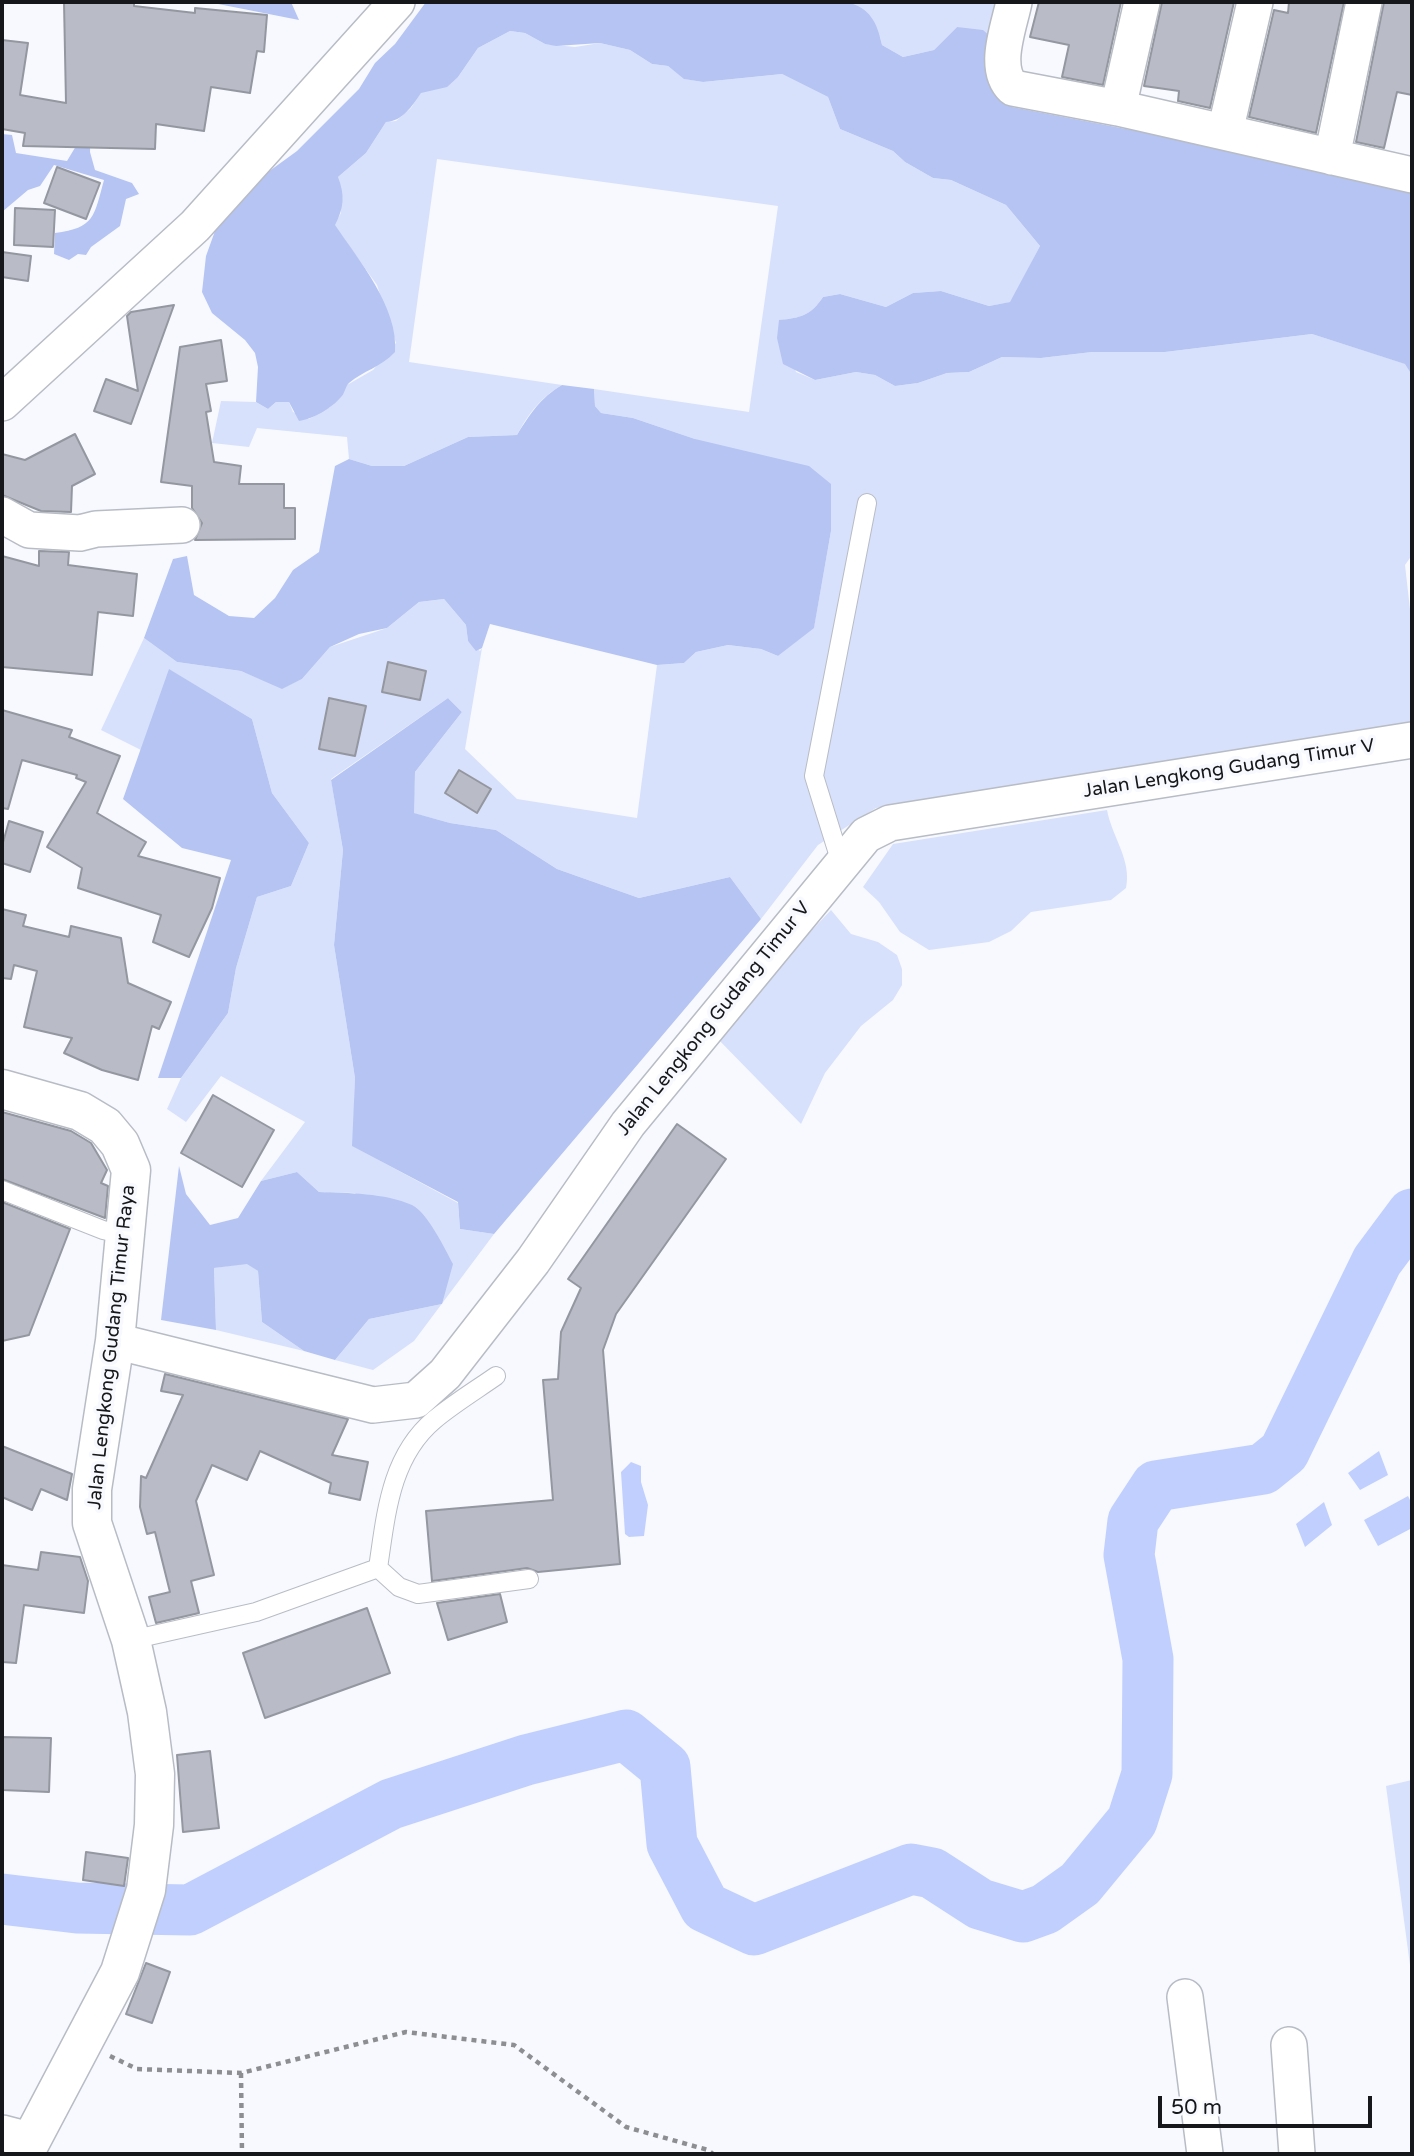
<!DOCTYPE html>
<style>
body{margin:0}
#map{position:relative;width:1414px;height:2156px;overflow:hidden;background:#f7f9ff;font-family:"Varela Round",sans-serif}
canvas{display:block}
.frame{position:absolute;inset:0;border:4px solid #16171a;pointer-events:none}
.scale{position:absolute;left:1158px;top:2096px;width:214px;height:32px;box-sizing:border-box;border:4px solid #16171a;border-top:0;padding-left:9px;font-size:21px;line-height:24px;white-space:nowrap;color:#16171a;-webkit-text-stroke:5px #f7f9ff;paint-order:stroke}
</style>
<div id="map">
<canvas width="1414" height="2156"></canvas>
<div class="frame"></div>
<div class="scale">50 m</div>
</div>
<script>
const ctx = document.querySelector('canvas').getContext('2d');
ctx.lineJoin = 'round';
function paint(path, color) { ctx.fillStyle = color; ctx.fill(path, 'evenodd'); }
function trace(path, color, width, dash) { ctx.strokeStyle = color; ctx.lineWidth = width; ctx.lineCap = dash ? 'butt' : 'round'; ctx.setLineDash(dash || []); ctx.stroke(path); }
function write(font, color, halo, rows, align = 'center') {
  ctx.font = font + ' "Varela Round",sans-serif'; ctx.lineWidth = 7; ctx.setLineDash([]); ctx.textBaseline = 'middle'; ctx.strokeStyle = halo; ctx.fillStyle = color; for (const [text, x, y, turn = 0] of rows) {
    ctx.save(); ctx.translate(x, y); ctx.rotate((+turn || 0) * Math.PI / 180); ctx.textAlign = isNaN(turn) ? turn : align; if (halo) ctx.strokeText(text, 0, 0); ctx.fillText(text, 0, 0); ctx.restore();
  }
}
paint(new Path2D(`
 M847,2H1001L993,39L957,27L934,50L903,57L882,45L880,37Z
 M510,31L525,33L545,44L575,47L600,43L630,50L652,64L668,66L685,79L703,82L782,74L828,97L840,129L893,151L905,162L933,178L951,180L1006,205L1040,246L1011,302L989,306L941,291L913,293L886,307L840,294L823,297C811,315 801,318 780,320L796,372L815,380L856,372L875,375L895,386L918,383L947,373L969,372L1002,357L1041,358L1092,352H1165L1312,334L1406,364L1412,375V555L1405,565L1412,627V722L876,808L818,845L761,919L730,877L639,898L557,869L496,830L450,823L413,813L415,772L462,712L448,698L331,779L343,850L334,945L355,1078L353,1146L458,1203L460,1229L494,1234L414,1341L373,1370L335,1360L369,1319L442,1304L355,1193L319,1192L297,1172L261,1181L305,1122L221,1076L186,1122L167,1109L181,1078L228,1013L236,968L257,897L291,886L309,843L272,793L252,719L170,670L141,750L101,730L144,638L177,662L241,671L283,688L302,679L330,647L387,628L419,602L444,599L466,625L468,641L480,651L482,648L465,749L517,799L637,818L657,665L684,663L696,652L728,645L761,649L778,656L814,627L831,531L695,439L633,418L601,413L595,406L594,389L749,412L778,206L437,159L409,362L562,385C540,398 529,413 517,435L468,437L404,466H372L349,459L347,437L257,428L249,447L212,443L221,401L256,402L268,409L276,402H289L293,412L309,419L330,407L347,385L373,370L396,343L377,285L334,225L341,213L338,177L366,153L386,122L396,121L411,108L421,92L458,77L478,48Z
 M1107,810C1112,837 1132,860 1126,888L1111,900L1031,912L1011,931L989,942L929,950L900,932L879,902L863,887L893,844Z
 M831,910L851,934L878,942L897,955L902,969V985L893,1000L861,1026L825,1073L801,1124L713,1034Z
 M247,1263L258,1271L262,1322L304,1351L216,1330L214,1268Z
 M1412,1780V1980L1386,1786Z`), '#d8e1fb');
paint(new Path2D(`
 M208,2H291L299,20Z
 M426,2H847C870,8 877,22 882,45L903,57L934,50L957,27L983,30L993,39L996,88L1012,107L1412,184V375L1405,364L1312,334L1165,352H1092L1041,358L1002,357L969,372L947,373L918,383L895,386L875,375L856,372L815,380L783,364L777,338L779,320C801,318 811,315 823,297L840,294L886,307L913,293L941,291L989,306L1010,302L1040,246L1006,205L951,180L933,178L905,162L893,151L840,129L828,97L782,74L703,82L684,79L668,66L652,64L630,50L600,43L556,46L545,44L525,33L510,31L478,48L458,77L447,87L421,93C412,106 403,121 386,122L366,153L338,177C345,195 344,208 335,225C358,259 399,308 395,352C381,367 363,371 349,383C345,387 345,393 341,397C332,408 313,419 299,421L289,402H276L268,409L256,402L258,367L255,353L245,340L212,313L202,292L206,256L215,231L253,183L297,151L359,89L375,63L395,44Z
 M91,121L90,152L95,170L132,183L139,194L126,199L120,226L91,247L86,255L78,254L69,260L54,254L55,233C95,228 94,216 104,180L54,165L40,186L28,190L2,212V134L12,135L16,153L67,161Z
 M562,385L594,389L595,406L601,413L633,418L695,439L809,466L831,484V531L814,628L778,656L761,649L728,645L696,652L684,663L657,665L490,624L482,648L476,651L468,641L466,625L444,599L419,602L387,628L359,634L330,647L302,679L282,689L241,671L177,662L144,638L173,559L187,556L194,595L229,616L254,618L275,598L293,570L319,552L335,466L349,459L372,466H404L468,437L517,435C530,414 540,398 562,385Z
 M169,669L252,719L272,793L309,843L291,886L257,897L236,968L228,1013L181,1078H158L231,860L182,848L123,799Z
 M448,698L462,712L415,772L414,813L450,823L496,830L557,869L639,898L730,877L761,919L494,1234L460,1229L458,1202L352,1146L355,1078L334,945L343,850L331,780Z
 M179,1166L186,1194L210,1225L238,1218L261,1181L297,1172L319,1192C348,1193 385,1193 412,1205C427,1212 445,1249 453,1264L442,1304L369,1319L335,1360L304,1351L262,1322L258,1271L247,1264L214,1268L216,1330L161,1320Z`), '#b5c4f2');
paint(new Path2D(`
 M1379,1451L1388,1475L1360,1490L1348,1473Z
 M631,1462L641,1466V1482L648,1505L644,1536L629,1537L625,1534L621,1472Z
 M1408,1496L1412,1504V1528L1378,1546L1364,1520Z
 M1324,1502L1332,1525L1305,1547L1296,1524Z`), '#c0cffd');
trace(new Path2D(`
 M2,1899L77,1908L190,1910L391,1804L526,1760L626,1735L665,1767L672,1844L705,1907L754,1930L911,1869L932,1873L980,1904L1023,1917L1045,1909L1080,1884L1132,1821L1147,1774L1148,1659L1129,1555L1133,1521L1156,1486L1263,1469L1284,1452L1377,1261L1412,1214`), '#c0cffd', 51);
const building = new Path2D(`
 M64,2H134V6L195,13V8L267,15L264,52L257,51L250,93L211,87L204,131L156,124L155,149L23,146L25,133L2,129V40L28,43L20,95L66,103Z
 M1039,2H1121L1103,85L1062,77L1069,45L1030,37Z
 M1162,2H1234L1210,108L1178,101L1179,91L1144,86Z
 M1289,2H1344L1316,133L1249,117L1274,10L1288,13Z
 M1384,2H1412V95L1397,92L1384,148L1356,142Z
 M57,167L100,183L86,219L44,203Z
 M15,208L55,210L53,247L14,245Z
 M2,252L31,256L28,281L2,277Z
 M174,305L131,424L94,411L106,379L138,391L127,316L131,312Z
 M221,340L227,381L206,384L211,411L206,412L214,462L241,466L239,484H284V508H295V539L195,540L202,523L192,508V486L161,482L180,347Z
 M75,434L95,474L72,486L71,512L41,511L2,495V454L25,460Z
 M39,551L69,552L68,565L137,574L133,616L98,612L92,675L2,667V556L39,566Z
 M388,662L426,671L420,700L382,692Z
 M329,698L366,706L355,756L319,749Z
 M2,710L72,730L69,737L120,756L97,813L146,842L138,856L220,878L212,908L189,957L153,942L161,915L78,888L82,868L47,847L86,782L76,778L77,775L22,760L8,809L2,808Z
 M459,770L491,789L477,813L445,793Z
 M9,821L43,832L30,872L2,863V846Z
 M2,909L26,915L23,926L69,937L71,926L121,938L128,983L171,1002L159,1029L152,1026L138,1080L102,1070L64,1053L72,1038L24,1027L37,971L14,965L11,979L2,978Z
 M213,1095L274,1130L242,1187L181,1153Z
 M2,1112L71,1131L91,1143L107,1170L101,1183L108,1186L105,1218L2,1179Z
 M677,1124L726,1159L616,1314L603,1350L620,1564L538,1572L527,1568L432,1581L426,1511L553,1500L543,1380L558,1379L561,1332L581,1288L568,1279Z
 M2,1202L70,1229L29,1335L2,1341Z
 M165,1374L348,1419L332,1455L368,1462L360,1500L329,1493L331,1483L260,1451L247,1480L212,1465L196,1501L214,1575L191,1581L199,1613L156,1623L149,1597L170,1592L155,1532L147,1534L140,1507L141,1476L146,1478L183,1395L161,1391Z
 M2,1446L72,1474L67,1500L41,1489L32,1510L2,1497Z
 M41,1552L80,1557L88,1581L84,1613L24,1605L16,1663L2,1662V1565L38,1570Z
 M500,1594L507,1622L448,1640L437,1603Z
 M367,1608L390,1673L265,1718L243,1653Z
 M2,1737L51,1738L49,1792L2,1790Z
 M210,1751L219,1828L183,1832L177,1755Z
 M86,1852L128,1858L124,1886L83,1880Z
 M146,1963L170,1972L152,2023L126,2014Z`);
paint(building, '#b9bcc6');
trace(building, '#9497a0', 2);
const service = new Path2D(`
 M841,863L814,776L867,503
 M2,1190L103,1230L126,1235
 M378,1568L399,1587L418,1594L529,1579
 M131,1640L256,1612L378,1568C386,1515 390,1457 434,1420C453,1404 476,1390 496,1376`);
const minor = new Path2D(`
 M1014,2C1009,27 992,68 1013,88L1118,108L1412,175
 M1118,108L1142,2
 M1225,132L1255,2
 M1332,157L1364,2
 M2,403L195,226L397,2
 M2,515L29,530L80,533L96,529L182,525
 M115,1341L373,1405L416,1400L445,1374L533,1261L628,1124L866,835L890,823L1412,740
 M1185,1997L1205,2154
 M1289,2045L1297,2154
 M2,2133L29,2140`);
const tertiary = new Path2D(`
 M2,1089L80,1111L105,1126L120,1144L131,1170L115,1341L92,1489V1523L131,1640L147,1712L155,1774L154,1825L146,1890L120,1972L24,2154`);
trace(service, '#b8bcc5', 20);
trace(minor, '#b8bcc5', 38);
trace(tertiary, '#b8bcc5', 41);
trace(new Path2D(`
 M110,2056L137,2069L241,2073L406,2032L514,2045L626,2127L708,2150L713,2154
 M241,2073L242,2154`), '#8c8e92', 4.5, [5, 5]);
trace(service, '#fff', 18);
trace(minor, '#fff', 35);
trace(tertiary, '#fff', 38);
write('19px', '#16171a', '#f7f9ff', [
 ["Jalan Lengkong Gudang Timur V",1229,769,-9],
 ["Jalan Lengkong Gudang Timur V",714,1019,-51],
 ["Jalan Lengkong Gudang Timur Raya",112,1347,-84]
]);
</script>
